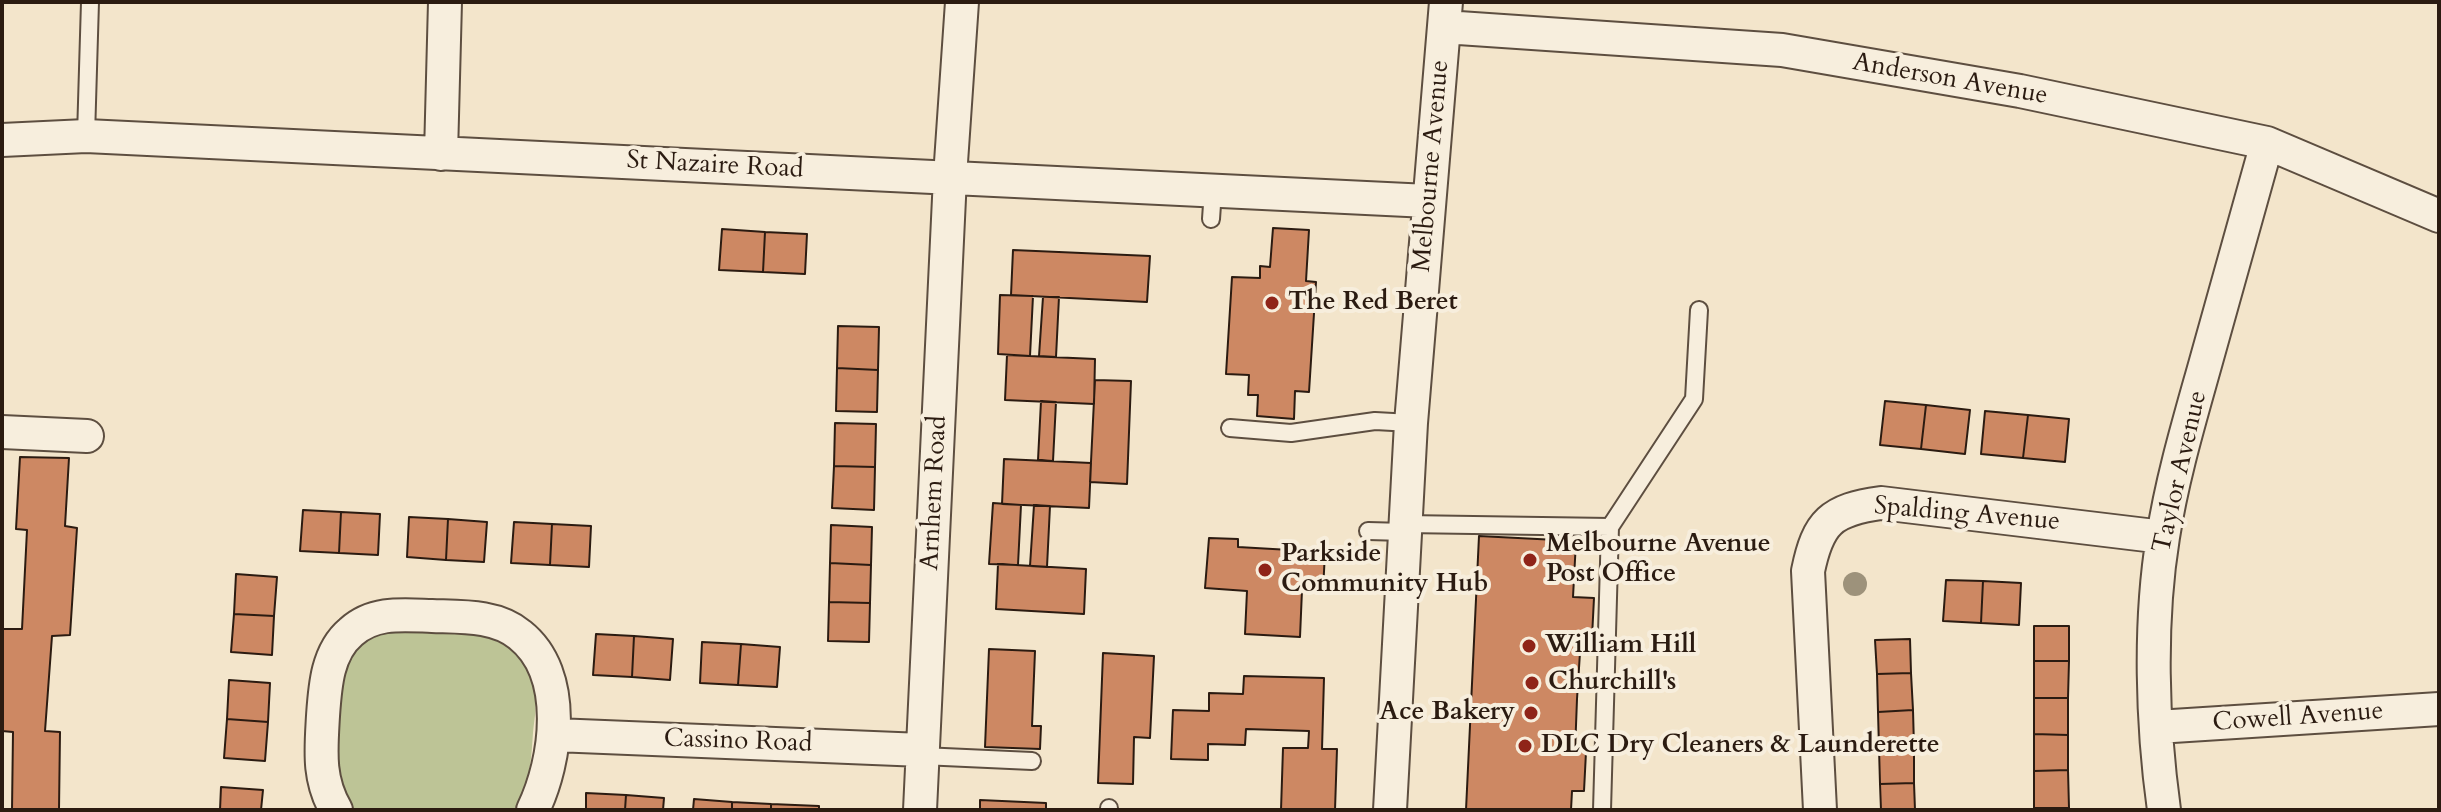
<!DOCTYPE html>
<style>
body{margin:0}
#map{position:relative;width:2441px;height:812px;overflow:hidden;background:#f3e5cb;font-family:Cardo,serif}
canvas{display:block}
.frame{position:absolute;inset:0;border:4px solid #2b1b11;pointer-events:none}
</style>
<div id="map">
<canvas width="2441" height="812"></canvas>
<div class="frame"></div>
</div>
<script>
const ctx = document.querySelector('canvas').getContext('2d');
ctx.lineJoin = 'round';
function paint(path, color) { ctx.fillStyle = color; ctx.fill(path, 'evenodd'); }
function trace(path, color, width, dash) { ctx.strokeStyle = color; ctx.lineWidth = width; ctx.lineCap = dash ? 'butt' : 'round'; ctx.setLineDash(dash || []); ctx.stroke(path); }
function write(font, color, halo, rows, align = 'center') {
  ctx.font = font + ' Cardo,serif'; ctx.lineWidth = 8; ctx.setLineDash([]); ctx.textBaseline = 'middle'; ctx.strokeStyle = halo; ctx.fillStyle = color; for (const [text, x, y, turn = 0] of rows) {
    ctx.save(); ctx.translate(x, y); ctx.rotate((+turn || 0) * Math.PI / 180); ctx.textAlign = isNaN(turn) ? turn : align; if (halo) ctx.strokeText(text, 0, 0); ctx.fillText(text, 0, 0); ctx.restore();
  }
}
paint(new Path2D(`
 M400,632C455,633 525,623 535,696C537,707 534,721 533,733C531,762 530,785 514,810H355L344,796L334,764L339,683L353,652L366,641L382,634Z`), '#bdc496');
const building = new Path2D(`
 M1273,228L1309,230L1306,281L1316,282L1309,392L1295,391L1294,419L1257,416L1258,395H1248L1249,375L1226,374L1232,277L1260,278V266L1270,267Z
 M722,229L765,232L763,272L719,270Z
 M765,232L807,234L805,274L763,272Z
 M1013,250L1150,256L1147,302L1011,295Z
 M1000,295L1033,296L1030,356L998,354Z
 M1043,297H1059L1056,357L1039,356Z
 M838,326L879,327L878,370L837,368Z
 M1007,355L1095,359L1094,404L1005,400Z
 M837,368L878,370L877,412L836,411Z
 M1095,380L1131,381L1127,484L1090,482Z
 M1041,401L1056,402L1053,461L1038,460Z
 M1885,401L1926,405L1921,449L1880,445Z
 M1926,405L1970,410L1965,454L1921,449Z
 M1985,411L2028,415L2023,458L1981,454Z
 M2028,415L2069,419L2065,462L2023,458Z
 M835,423L876,424L875,467L834,466Z
 M20,457L69,458L65,526L77,528L70,635L52,636L45,731L60,732L59,810H12L13,732L2,731L3,629H22L27,530L16,529Z
 M1004,459L1091,463L1089,508L1002,504Z
 M834,466L875,467L874,510L832,508Z
 M993,503L1021,505L1018,565L989,564Z
 M1034,505L1050,506L1047,567L1030,566Z
 M303,510L341,512L339,553L300,551Z
 M341,512L380,514L378,555L339,553Z
 M409,517L448,519L446,560L407,557Z
 M448,519L487,522L484,562L446,560Z
 M514,522L552,524L550,565L511,563Z
 M552,524L591,526L589,567L550,565Z
 M831,525L872,527L871,565L830,563Z
 M1479,536L1576,541L1573,597L1594,598L1592,637H1581L1577,699L1575,752H1586L1584,791H1572L1571,810H1466Z
 M1209,538L1238,539V547L1325,552L1323,591L1302,590L1300,637L1245,634L1247,591L1205,588Z
 M830,563L871,565L870,603L829,602Z
 M998,564L1086,569L1084,614L996,609Z
 M236,574L277,577L274,616L234,614Z
 M1946,580L1983,581L1981,623L1943,621Z
 M1983,581L2021,583L2019,625L1981,623Z
 M829,602L870,603L869,642L828,641Z
 M234,614L274,616L272,655L231,652Z
 M2034,626H2069V661H2034Z
 M596,634L634,636L632,677L593,675Z
 M634,636L673,639L670,680L632,677Z
 M1910,639L1911,673L1877,674L1875,640Z
 M702,642L741,644L738,685L700,683Z
 M741,644L780,647L777,687L738,685Z
 M989,649L1035,651L1032,726H1041L1040,749L985,747Z
 M1103,653L1154,656L1150,738L1134,737L1133,784L1098,783Z
 M2034,661H2069L2068,698H2034Z
 M1911,673L1913,710L1878,712L1877,674Z
 M1244,676L1324,678L1322,749H1337L1335,810H1281L1283,748H1308L1309,731L1246,729L1245,745L1208,744V760L1171,759L1173,710L1209,711V693L1243,694Z
 M229,680L270,683L268,722L227,719Z
 M2034,698H2068V735L2034,734Z
 M1913,710L1914,747L1879,748L1878,712Z
 M227,719L268,722L265,761L224,758Z
 M2034,734L2068,735V770L2034,771Z
 M1914,747V783L1880,784L1879,748Z
 M2068,770L2069,808H2034V771Z
 M1914,783L1915,810H1881L1880,784Z
 M221,787L263,790L261,810H220Z
 M586,793L626,795L625,810H586Z
 M626,795L664,798L663,810H625Z
 M694,799L732,802V810H693Z
 M980,800L1046,803V810H980Z
 M732,802L771,804V810H732Z
 M771,804L819,806V810H771Z
 M2034,808H2069L2068,810H2034Z`);
paint(building, '#cd8863');
trace(building, '#2b1b11', 2);
const lane = new Path2D(`
 M86,136L90,2
 M1211,219L1213,190
 M1230,428L1291,433L1375,421L1411,423
 M1405,524L1610,527L1602,810
 M1610,527L1694,399L1699,310
 M1368,531L1405,532
 M922,756L1032,761
 M1109,810V808`);
const street = new Path2D(`
 M1444,27L1782,50L2020,91L2267,143L2439,216
 M2,140L86,136L1428,201
 M441,154L445,2
 M2,432L87,436
 M2157,727L2439,709
 M555,735L922,750
 M336,810C318,779 321,751 323,716C325,687 327,652 351,632C374,611 404,615 432,616C461,617 496,615 520,635C569,674 557,760 533,810
 M920,810L950,177L962,2
 M1390,810L1411,423L1446,2
 M1820,810L1808,571C1818,522 1831,510 1881,503L2163,537
 M2164,810C2152,724 2149,623 2163,537C2172,479 2189,422 2205,365C2226,291 2247,217 2267,143`);
trace(lane, '#5d4e40', 20);
trace(street, '#5d4e40', 36);
trace(lane, '#f7eedd', 16);
trace(street, '#f7eedd', 32);
ctx.fillStyle = '#9d927b';
for (const [x, y] of [
 [1855,584]
]) { ctx.beginPath(); ctx.arc(x, y, 12, 0, 2 * Math.PI); ctx.fill(); }
for (const [x, y, r, color] of [
 [1272,303,8,"#8f2418"],
 [1530,560,8,"#8f2418"],
 [1265,570,8,"#8f2418"],
 [1529,646,8,"#8f2418"],
 [1532,683,8,"#8f2418"],
 [1531,713,8,"#8f2418"],
 [1525,746,8,"#8f2418"]
]) { const dot = new Path2D(); dot.arc(x, y, r, 0, 2 * Math.PI); ctx.fillStyle = color; ctx.fill(dot); trace(dot, '#f7eedd', 3); }
write('26px', '#2b1b11', '#f7eedd', [
 ["Anderson Avenue",1950,80,10],
 ["St Nazaire Road",715,166,3],
 ["Melbourne Avenue",1432,166,-85],
 ["Taylor Avenue",2181,472,-77],
 ["Arnhem Road",935,493,-87],
 ["Spalding Avenue",1967,515,5],
 ["Cowell Avenue",2298,718,-4],
 ["Cassino Road",738,742,2]
]);
write('bold 26px', '#2b1b11', '#f7eedd', [
 ["The Red Beret",1288,303],
 ["Melbourne Avenue",1546,545],
 ["Post Office",1546,575],
 ["Parkside",1281,555],
 ["Community Hub",1281,585],
 ["William Hill",1545,646],
 ["Churchill's",1548,683],
 ["Ace Bakery",1515,713,"right"],
 ["DLC Dry Cleaners & Launderette",1541,746]
], 'left');
</script>
